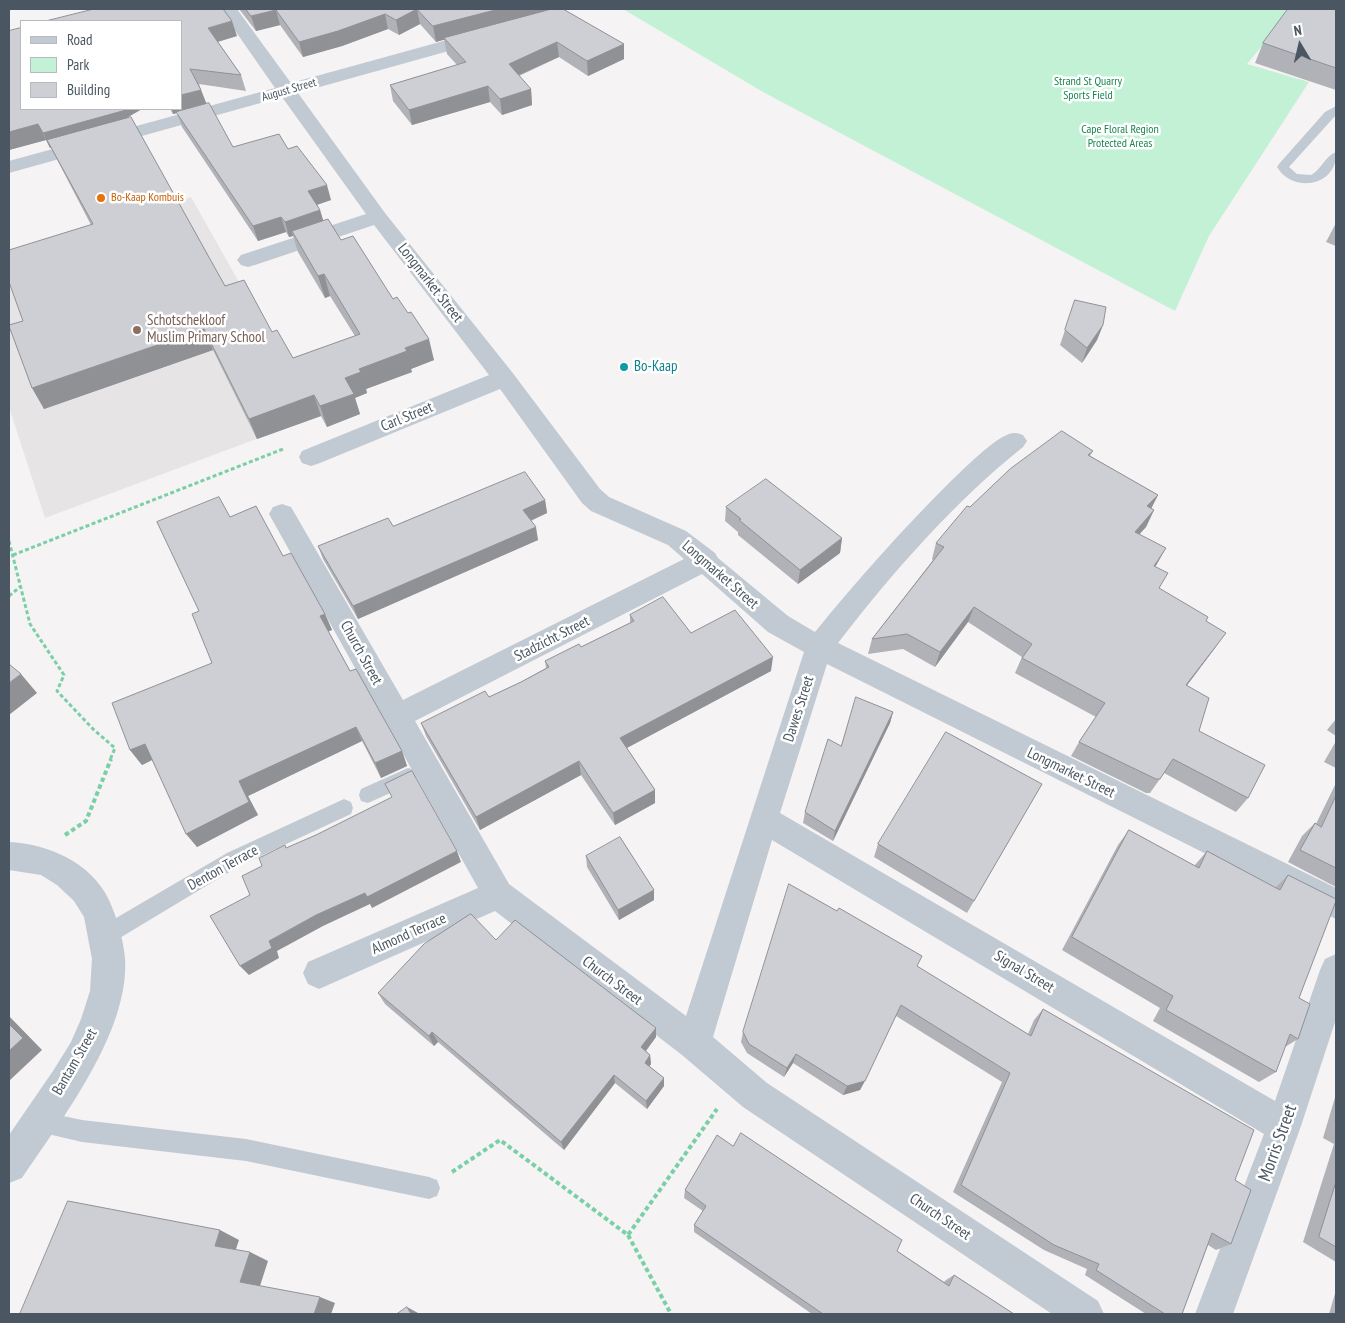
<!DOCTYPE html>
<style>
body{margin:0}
#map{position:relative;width:1345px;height:1323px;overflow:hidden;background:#f5f3f3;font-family:"PT Sans Narrow",sans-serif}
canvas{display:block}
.frame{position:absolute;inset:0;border:10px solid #4a5661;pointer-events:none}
.legend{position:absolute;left:20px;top:20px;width:162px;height:90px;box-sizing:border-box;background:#fff;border:1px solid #b7bbc0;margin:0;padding:6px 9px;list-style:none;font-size:15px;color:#4a5661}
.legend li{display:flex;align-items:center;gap:10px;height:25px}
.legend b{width:25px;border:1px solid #b7bbc0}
.north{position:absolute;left:1275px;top:20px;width:50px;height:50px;-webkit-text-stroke:4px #fff;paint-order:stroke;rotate:351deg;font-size:14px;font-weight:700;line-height:20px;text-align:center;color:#4a5661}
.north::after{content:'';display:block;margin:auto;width:18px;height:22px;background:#4a5661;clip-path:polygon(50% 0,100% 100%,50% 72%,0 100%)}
</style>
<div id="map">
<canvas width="1345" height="1323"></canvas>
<div class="frame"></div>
<ul class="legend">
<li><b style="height:6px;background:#c1cad2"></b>Road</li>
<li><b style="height:14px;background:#c3f1d5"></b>Park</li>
<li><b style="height:14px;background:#cdcfd5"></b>Building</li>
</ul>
<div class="north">N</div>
</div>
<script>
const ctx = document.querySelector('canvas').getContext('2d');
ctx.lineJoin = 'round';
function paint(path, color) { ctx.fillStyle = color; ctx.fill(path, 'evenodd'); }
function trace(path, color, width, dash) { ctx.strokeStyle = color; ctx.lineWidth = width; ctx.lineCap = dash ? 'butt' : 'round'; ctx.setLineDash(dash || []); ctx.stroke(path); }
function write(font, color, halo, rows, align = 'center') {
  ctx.font = font + ' "PT Sans Narrow",sans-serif'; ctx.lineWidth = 5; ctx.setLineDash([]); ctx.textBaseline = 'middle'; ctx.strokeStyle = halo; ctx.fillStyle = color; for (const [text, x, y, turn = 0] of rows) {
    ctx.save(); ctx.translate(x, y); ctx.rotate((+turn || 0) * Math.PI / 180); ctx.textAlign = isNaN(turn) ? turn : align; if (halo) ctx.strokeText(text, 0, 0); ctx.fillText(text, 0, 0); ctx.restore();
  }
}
paint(new Path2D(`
 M191,197L315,417L45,518L9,407V254Z`), '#e6e4e5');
paint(new Path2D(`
 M623,9H1289L1287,16L1247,64L1309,82L1209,236L1175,311L763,92Z`), '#c3f1d5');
trace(new Path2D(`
 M9,541L30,624L64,675L57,691L93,729L115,748L110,760
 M13,555L283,449
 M9,596L21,586`), '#7ad0a6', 3, [4, 2.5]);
trace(new Path2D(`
 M65,835L86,821L111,759
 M452,1172L500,1140L628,1235L717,1109
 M628,1235L671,1314`), '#7ad0a6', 4, [4.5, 3]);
paint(new Path2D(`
 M1336,106V115L1289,167L1297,174L1311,175C1321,170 1326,155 1336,152C1338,186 1293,194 1277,167L1279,164L1325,112Z
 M408,768L415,770L417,776L415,782L368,803L361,801L359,795L361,789Z
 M344,799L351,802L353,808L351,814L241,865L113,942L106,945L99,942L96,935L99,928L227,853Z
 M39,1111L82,1120L246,1139L429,1177L437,1180L440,1188L437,1196L429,1199L246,1161L82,1142L31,1130L28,1122L31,1114Z`), '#c1cad2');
paint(new Path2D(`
 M220,9H237L291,83L476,32H488L491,36L488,40L298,93L385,213L512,372L600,489L609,497L686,531L715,553L718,558L788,616L815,632C858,579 902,530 950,482C964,469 992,440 1009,434C1015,432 1018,433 1023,435L1027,441L1023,447C953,503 893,572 838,643L1336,888V919L827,664L780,813L1275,1101L1320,970L1325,959L1336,954V1019L1301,1126L1233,1314H1195L1264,1134L772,840L713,1037L767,1083L1098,1301L1104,1314H1052L743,1107L682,1055L495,911L319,989L308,984L303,973L308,962L478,888L269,514L273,507L282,504L291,507L403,700L684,559L668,545L591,511L582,503L500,389L320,463L311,466L302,463L299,457L302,451L489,375L374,225L255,265L248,267L241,265L237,260L241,255L366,214L282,97L9,173V161L275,88ZM702,574L768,632L804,652L686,1016L509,884L415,721Z
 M9,842C48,844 91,862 109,900C117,918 123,938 125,958C130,1032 61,1120 22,1178L9,1183V1135L53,1071L71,1042L81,1019L90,991L92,959L84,917L74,901L57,885L41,875L9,870Z`), '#c1cad2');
paint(new Path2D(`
 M239,9H545V11L624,44V59L588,76L559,57L519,76L531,89L532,105L502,115L490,102L412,125L393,101L390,85L457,65L447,54L444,39L436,42L420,24L399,35L388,29L342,46L303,57L280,25L256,31Z
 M1336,9V90L1255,63L1263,43Z
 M181,21L237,36L218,42L241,75L246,91L199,84L201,90L206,103L233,147L288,149L331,200L317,205L320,210L323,221L393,299L434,360L411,369L412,372L366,389L367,393L355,398L360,414L327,427L321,416L257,439L213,350L44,409L23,321L91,225L51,148H50L46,140L9,150V31L21,109H142L128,117L129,118L225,286L272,332L293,358L355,336L330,296L325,298L298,252L293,236L289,237L286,232L258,241L182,127L177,113L173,114L170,109H181Z
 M1336,223V246L1326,242Z
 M1075,300L1103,325L1097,340L1082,363L1060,345Z
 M1093,451L1090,456L1158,495L1151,508L1154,510L1146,527L1139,534L1157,564L1155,566L1160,589L1206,621L1215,648L1187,685L1199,731L1248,798L1236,812L1164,773L1150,793H1146L1071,756L1079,742L1096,717L1015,673L1022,657L968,622L935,667L903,649L868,654L872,639L933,560L932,559L936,543L970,507Z
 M545,500L547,513L531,521L538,540L358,619L323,559L318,546L393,526Z
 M726,507L842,538L840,553L798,584L738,535V532L725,521Z
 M230,517L325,614L332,630L328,631L350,671L402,751L407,766L381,778L362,741L248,796L258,815L197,847L152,760L142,765L130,750L212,663L199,611Z
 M630,615L691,633L771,671L627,748L655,790V803L615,825L581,775L480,830L426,736L421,723L489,697L521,682L546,668L545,661L581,647L630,623Z
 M893,712L890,723L833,841L803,823L805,812L841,746Z
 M1336,719V736L1327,730Z
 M1336,741V768L1324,762Z
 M1336,783V887L1288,862L1302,836L1315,823L1316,824Z
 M1042,784L967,913L874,857L878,844Z
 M1129,830L1194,866L1207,851L1275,888L1288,875L1299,998L1298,1039L1285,1047L1276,1072L1259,1082L1153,1021L1160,1008L1062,950L1118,845Z
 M586,856L654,900L619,920L587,867Z
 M837,911L917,967L1028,1034L1034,1020L1043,1009L1235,1180L1231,1244L1216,1250L1208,1245L1182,1314H1146L1085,1275L1087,1269L1044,1250L953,1192L1002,1082L896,1016L860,1090L843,1095L793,1063L784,1077L747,1053L741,1042L743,1032Z
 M496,940L656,1028V1037L646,1051L650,1055L651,1064L649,1066L664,1078V1086L647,1109L615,1083L564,1150L438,1042L434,1046L385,1004L378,993Z
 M1336,1094V1262L1303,1242L1334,1144L1323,1138Z
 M685,1190L897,1251L944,1282L946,1280L954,1275L1014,1314H812L694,1232V1225L703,1211L684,1198Z
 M1336,1290V1314H1329Z`), '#b0b2b7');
paint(new Path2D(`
 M417,9L420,24L399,35L396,20Z
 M499,9H545V12L436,42L433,26Z
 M276,10L280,25L256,31L251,16Z
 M385,14L388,29L342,46L303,57L299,42Z
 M232,21L237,36L213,43L208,28Z
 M557,42L559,57L510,79L509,64Z
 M624,44V59L588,76L587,61Z
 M488,86L490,102L412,125L409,110Z
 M531,89L532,105L502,115L500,99Z
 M201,90L207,105L173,114L172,109H181V95Z
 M124,109H142L128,117L132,125L47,140L51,148H50L43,133Z
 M38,124L46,140L9,150V132Z
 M327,185L331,200L313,206L308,191Z
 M320,210L325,226L292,231L293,236L289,237L285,222Z
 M281,217L286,232L258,241L253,226Z
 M324,274L330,296L325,298L318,276Z
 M1103,325L1097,340L1082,363L1087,348Z
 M204,329L213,350L44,409L32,388Z
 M429,339L434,360L411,369L412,372L366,389L367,393L355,398L360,414L327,427L320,406L345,378L359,369L405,348Z
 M314,395L321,416L257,439L249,419Z
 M1158,495L1150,511L1147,506Z
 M545,500L547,513L525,523L523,510Z
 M1154,510L1146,527L1127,548L1135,532Z
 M536,527L538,540L358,619L353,606Z
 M842,538L840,553L798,584L800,570Z
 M1166,548L1157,564L1145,581L1154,566Z
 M974,607L968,622L935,667L940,652Z
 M325,614L332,630L327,632L320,616Z
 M1226,633L1215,648L1176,700L1186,685Z
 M773,657L771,671L621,751L620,738Z
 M21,674L37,693L9,715V683Z
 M893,712L890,723L833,841L835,831Z
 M356,727L362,741L248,796L258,815L197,847L186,834L239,781Z
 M145,744L156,758L142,765L130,750Z
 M402,751L407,766L381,778L375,763Z
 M579,761L581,775L480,830L476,817Z
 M655,790V803L615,825L613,813Z
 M457,851L461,862L372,908L370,904L323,926L277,951L279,958L249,975L240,966L269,941L316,915Z
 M654,890V900L619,920L618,910Z
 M9,1016L42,1050L9,1081Z
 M656,1028V1037L642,1056L641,1047Z
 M432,1032L438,1042L434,1046L429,1036Z
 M796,1054L793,1063L784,1077L787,1068Z
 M650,1055L651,1064L646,1072L645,1063Z
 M614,1075L615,1083L564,1150L561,1142Z
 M664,1078V1086L647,1109L646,1101Z
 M865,1081L860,1090L843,1095L847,1086Z
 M220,1230L239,1240L234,1255L215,1246Z
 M250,1252L268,1261L259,1289L240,1282Z
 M320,1297L335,1303L331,1314H314Z
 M407,1307L418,1313L419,1314H411Z`), '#909195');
const building = new Path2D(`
 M94,9H223L232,21L208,28L241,75L190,69L201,90L181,95V21H46Z
 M246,9H417L396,20L385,14L338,31L299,42L276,10L251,16Z
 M417,9H499L433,26Z
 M552,9H563L624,44L587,61L557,42L509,64L531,89L500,99L488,86L409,110L390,85L466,62L444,38Z
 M1288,9H1336V68L1263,43Z
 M21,28V109H125L126,110L43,133L38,124L9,132V31Z
 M209,103L233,147L279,134L288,149L297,146L327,185L308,191L320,210L285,222L281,217L253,226L176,112Z
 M131,117L225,286L244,280L272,332L277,330L293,358L360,334L324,274L318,276L292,231L328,219L341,240L353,236L393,299L397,297L408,313L411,312L429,339L405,348L407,351L359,369L361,372L345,378L354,394L320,406L314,395L249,419L204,329L32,388L9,326V325L23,321L9,282V250L93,224L47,140Z
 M1075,300L1106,307L1103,325L1087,348L1065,330Z
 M1062,431L1093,451L1088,455L1158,495L1147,506L1154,510L1135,532L1166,548L1154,566L1168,573L1159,588L1208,617L1206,621L1226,633L1186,685L1209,698L1199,731L1265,765L1248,798L1173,759L1160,779H1156L1079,742L1105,703L1022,658L1032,644L974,607L940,652L907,634L872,639L944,547L936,543L967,506L970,507L1010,469Z
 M525,472L545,500L523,510L536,527L353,606L318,546L388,518L393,526Z
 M766,479L842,538L800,570L739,520L741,519L726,507Z
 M219,497L230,517L256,506L283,556L291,553L325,614L320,616L350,671L356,669L402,751L375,763L356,727L239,781L249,802L186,834L145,744L130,750L112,703L212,663L192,614L199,611L157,522Z
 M663,597L691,633L735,610L773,657L620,738L655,790L613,813L579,761L476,817L421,723L485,691L489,697L521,682L549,667L545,661L579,644L581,647L634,621L630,615Z
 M9,664L21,674L9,683Z
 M856,697L893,712L835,831L805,812L828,739L841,746Z
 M946,732L1042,784L974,901L878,844Z
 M412,771L457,851L367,897L365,893L316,915L269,941L272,948L240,966L210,916L250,895L242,876L262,866L259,858L285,845L286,848L316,835L392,797L385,784Z
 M1336,796V868L1300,850L1315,823L1321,827Z
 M1129,830L1199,868L1207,851L1280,890L1288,875L1336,899V901L1299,998L1310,1004L1298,1039L1290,1034L1276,1072L1166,1010L1173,996L1072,937Z
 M620,837L654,890L618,910L586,856Z
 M789,884L837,911L839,908L922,956L917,966L1031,1036L1043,1009L1254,1130L1235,1180L1251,1190L1231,1244L1212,1233L1182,1314H1165L1096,1270L1099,1264L1054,1245L961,1185L1010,1073L901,1005L865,1081L847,1086L796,1054L787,1068L749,1044L743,1032Z
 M471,914L496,940L515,920L656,1028L641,1047L650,1055L645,1063L664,1078L646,1101L614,1075L561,1142L432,1032L429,1036L378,993L424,944Z
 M9,1024L23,1038L9,1051Z
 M741,1133L902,1240L897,1251L949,1286L954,1275L1014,1314H823L694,1225L706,1206L685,1190L717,1135L733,1146Z
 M1336,1182V1247L1319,1237Z
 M68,1201L220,1230L215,1246L250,1252L240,1282L320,1297L314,1314H20Z
 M407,1307L411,1314H397Z`);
paint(building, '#cdcfd5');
trace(building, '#909195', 1);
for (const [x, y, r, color] of [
 [101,198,5,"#e8710a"],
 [137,330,5,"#8d6e63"],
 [624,367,5,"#0f9aa8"]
]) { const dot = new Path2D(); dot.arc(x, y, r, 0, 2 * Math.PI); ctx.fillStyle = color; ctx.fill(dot); trace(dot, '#fff', 2); }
write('12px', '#17864f', '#fff', [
 ["Strand St Quarry",1088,82],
 ["Sports Field",1088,96],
 ["Cape Floral Region",1120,130],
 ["Protected Areas",1120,144]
]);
write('12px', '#4a5661', '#fff', [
 ["August Street",289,90,-16]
]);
write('12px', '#c56008', '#fff', [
 ["Bo-Kaap Kombuis",111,198]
], 'left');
write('15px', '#4a5661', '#fff', [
 ["Longmarket Street",430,283,52],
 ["Carl Street",407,417,-22],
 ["Longmarket Street",720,575,41],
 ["Stadzicht Street",552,639,-27],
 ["Church Street",361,653,61],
 ["Dawes Street",799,709,-72],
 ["Longmarket Street",1071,773,26],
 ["Denton Terrace",223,868,-29],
 ["Almond Terrace",409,934,-24],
 ["Signal Street",1024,972,31],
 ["Church Street",612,981,37],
 ["Bantam Street",75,1062,-60],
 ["Church Street",940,1217,34]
]);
write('15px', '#785e54', '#fff', [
 ["Schotschekloof",147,321],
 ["Muslim Primary School",147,338]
], 'left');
write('15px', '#0d838f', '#fff', [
 ["Bo-Kaap",634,367]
], 'left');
write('18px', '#4a5661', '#fff', [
 ["Morris Street",1278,1143,-70]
]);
</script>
